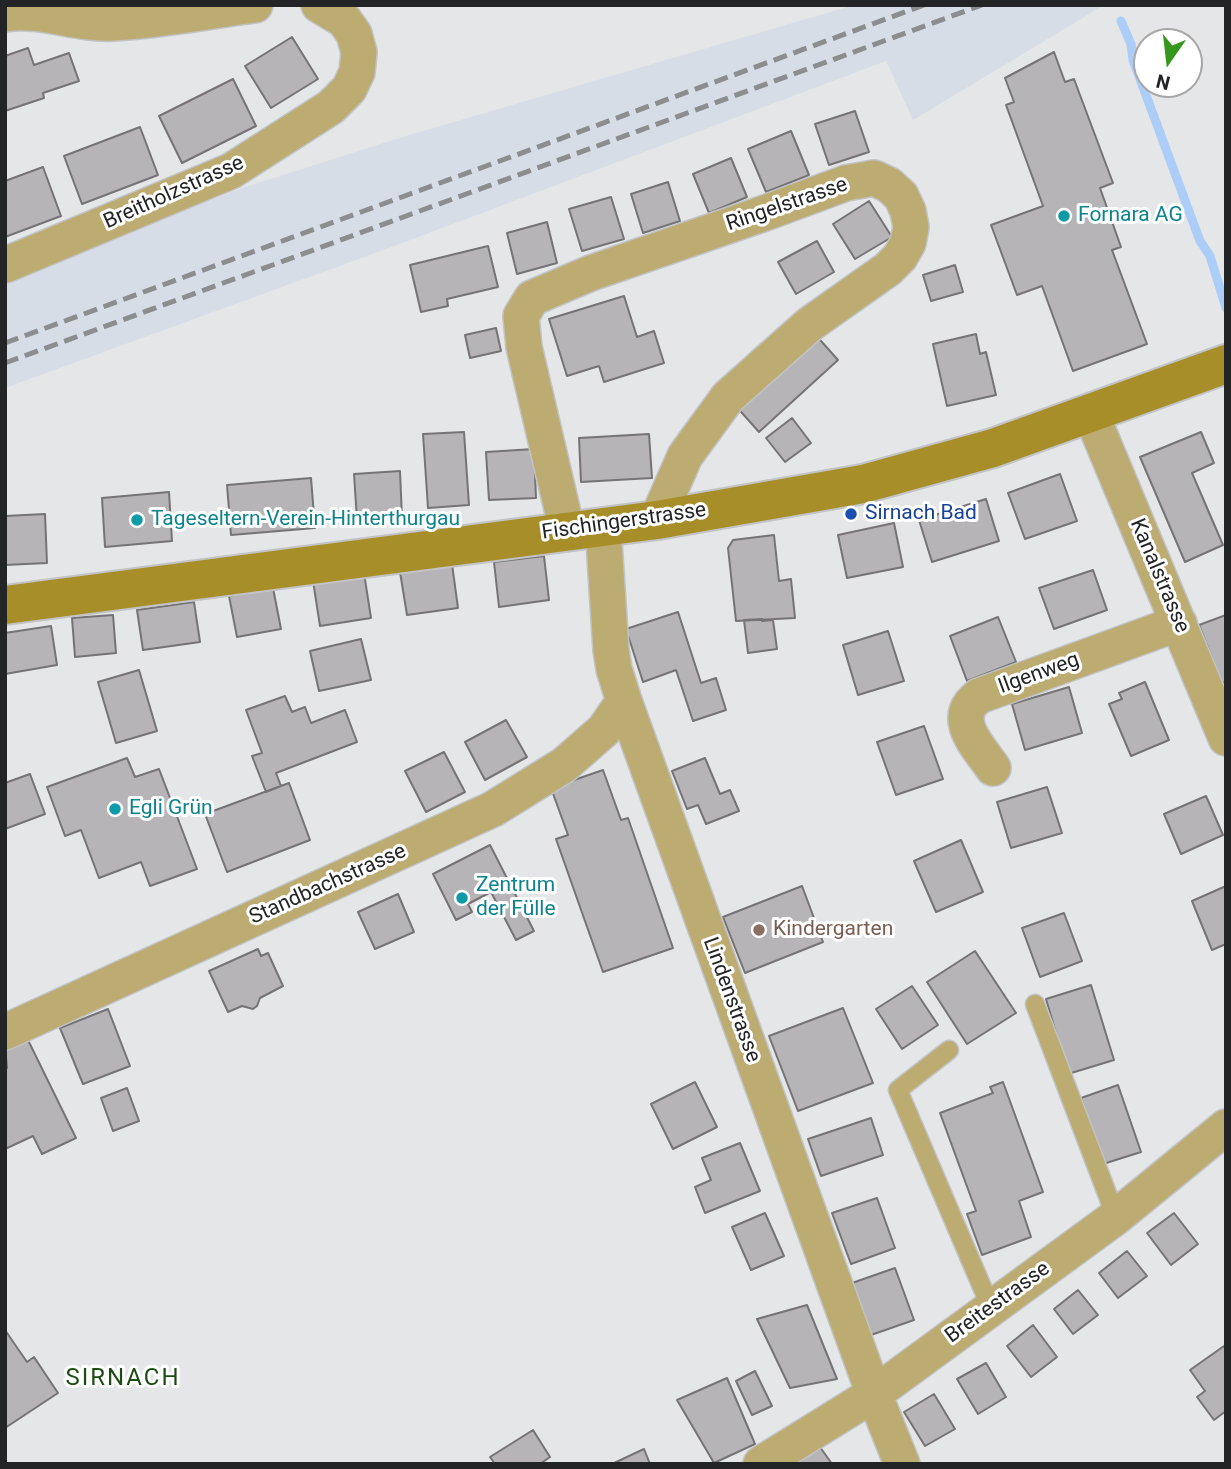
<!DOCTYPE html>
<meta charset="utf-8">
<style>
body{margin:0}
#map{position:relative;width:1231px;height:1469px;overflow:hidden;background:#e5e6e8;font-family:Roboto,sans-serif}
canvas{display:block}
.frame{position:absolute;inset:0;border:7px solid #232425;pointer-events:none}
.north{position:absolute;left:1133px;top:28px;width:70px;height:70px;box-sizing:border-box;background:#fff;border:2px solid #a7a7a8;border-radius:50%;rotate:194deg;font-size:19px;font-weight:700;line-height:28px;text-align:center;color:#232425}
.north::after{content:'';display:block;margin:auto;width:24px;height:32px;background:#35971b;clip-path:polygon(50% 0,100% 100%,50% 72%,0 100%)}
</style>
<div id="map">
<canvas width="1231" height="1469"></canvas>
<div class="frame"></div>
<div class="north">N</div>
</div>
<script>
const ctx = document.querySelector('canvas').getContext('2d');
ctx.lineJoin = 'round';
function paint(path, color) { ctx.fillStyle = color; ctx.fill(path, 'evenodd'); }
function trace(path, color, width, dash) { ctx.strokeStyle = color; ctx.lineWidth = width; ctx.lineCap = dash ? 'butt' : 'round'; ctx.setLineDash(dash || []); ctx.stroke(path); }
function write(font, color, halo, rows, align = 'center') {
  ctx.font = font + ' Roboto,sans-serif'; ctx.lineWidth = 6; ctx.setLineDash([]); ctx.textBaseline = 'middle'; ctx.strokeStyle = halo; ctx.fillStyle = color; for (const [text, x, y, turn = 0] of rows) {
    ctx.save(); ctx.translate(x, y); ctx.rotate((+turn || 0) * Math.PI / 180); ctx.textAlign = isNaN(turn) ? turn : align; if (halo) ctx.strokeText(text, 0, 0); ctx.fillText(text, 0, 0); ctx.restore();
  }
}
paint(new Path2D(`
 M854,5H1104L913,120L886,61L389,248L5,388V285L98,244L245,187L406,136Z`), '#d7dde6');
trace(new Path2D(`
 M1121,21L1131,44L1133,60L1200,241L1210,256L1226,308`), '#abcdf7', 9);
const building = new Path2D(`
 M292,37L318,79L271,108L245,66Z
 M28,48L34,65L69,53L79,81L43,93L44,98L5,111V56Z
 M1054,52L1065,82L1074,79L1113,183L1100,188L1121,247L1112,250L1147,344L1073,371L1042,286L1017,295L991,225L1043,206L1006,105L1014,102L1005,78Z
 M233,79L256,126L182,163L159,116Z
 M855,111L869,152L829,165L815,124Z
 M140,127L158,175L82,204L64,156Z
 M791,131L809,175L766,192L748,149Z
 M731,158L747,197L709,213L693,174Z
 M43,167L61,216L5,237V181Z
 M668,182L680,221L643,233L631,194Z
 M611,197L624,239L582,251L569,209Z
 M869,201L892,237L855,259L833,224Z
 M547,222L557,263L517,274L507,233Z
 M817,241L834,272L796,294L778,262Z
 M488,246L498,287L447,299L448,306L421,312L410,265Z
 M955,265L963,292L931,301L923,275Z
 M624,296L637,337L654,331L664,363L604,382L599,366L567,376L549,319Z
 M496,328L501,351L470,358L465,335Z
 M813,332L838,360L759,432L734,404Z
 M976,334L980,354L986,352L996,395L947,406L933,344Z
 M792,418L811,443L785,462L766,438Z
 M464,432L469,505L428,508L423,434Z
 M1201,432L1214,463L1192,473L1223,545L1185,562L1140,457Z
 M649,434L652,478L581,482L579,438Z
 M534,449L536,498L489,500L486,452Z
 M400,471L402,518L357,520L354,474Z
 M1060,474L1077,521L1025,539L1008,493Z
 M311,478L315,528L231,535L227,485Z
 M169,492L172,541L105,547L102,498Z
 M986,499L999,541L932,562L919,520Z
 M45,514L47,563L5,565V516Z
 M894,523L903,567L847,578L838,535Z
 M774,535L779,581L791,579L795,618L736,621L728,548L733,540Z
 M544,556L549,600L499,607L494,562Z
 M452,564L458,608L407,615L400,572Z
 M1093,570L1107,610L1054,629L1039,588Z
 M364,573L371,618L320,626L313,581Z
 M273,588L281,629L237,637L229,596Z
 M194,602L200,642L143,650L137,610Z
 M678,612L701,683L716,678L726,710L693,721L676,670L643,682L626,629Z
 M113,615L116,653L75,657L72,618Z
 M1226,615V682L1222,683L1199,625Z
 M998,617L1016,662L967,681L950,636Z
 M762,619V621L773,620L777,649L748,653L744,620Z
 M51,626L57,665L5,674V633Z
 M888,631L904,681L858,695L843,645Z
 M361,639L371,680L319,691L310,651Z
 M139,670L157,731L116,743L98,682Z
 M1145,682L1169,740L1131,756L1109,704L1122,699L1119,693Z
 M1069,687L1082,733L1025,750L1012,704Z
 M285,696L292,712L305,707L311,723L345,710L357,742L276,773L281,786L266,792L252,756L262,753L246,710Z
 M506,720L527,757L485,780L465,742Z
 M924,726L943,779L896,795L877,742Z
 M444,752L465,792L426,812L405,771Z
 M127,758L135,777L159,769L197,869L150,886L141,862L99,878L81,830L65,836L47,787Z
 M705,758L720,794L730,790L739,811L706,824L698,805L687,809L672,771Z
 M603,770L621,820L628,818L673,948L603,972L556,839L568,835L551,788Z
 M30,774L45,814L5,829V783Z
 M289,783L310,840L227,872L205,814Z
 M1047,787L1062,833L1011,848L997,802Z
 M1206,796L1223,835L1181,854L1164,814Z
 M961,840L983,892L936,912L914,861Z
 M490,845L534,931L516,940L491,892L468,904L472,912L456,920L433,874Z
 M802,886L823,942L745,973L723,917Z
 M1226,886V944L1212,950L1192,901Z
 M398,894L414,932L375,949L358,912Z
 M1064,913L1082,961L1040,977L1022,928Z
 M258,949L261,956L268,953L283,986L260,998L257,1006L253,1009L242,1006L228,1012L209,971Z
 M975,951L1016,1013L967,1044L927,982Z
 M1091,985L1114,1060L1068,1074L1046,999Z
 M912,986L938,1025L902,1049L876,1009Z
 M843,1008L873,1083L798,1111L769,1036Z
 M108,1009L130,1066L83,1084L60,1028Z
 M26,1036L76,1138L42,1154L33,1136L5,1149V1069L7,1068L5,1046Z
 M695,1082L717,1127L673,1149L651,1104Z
 M1003,1082L1043,1192L1019,1201L1031,1237L982,1255L967,1214L976,1211L940,1113L993,1093L990,1087Z
 M1118,1085L1141,1152L1103,1164L1081,1098Z
 M127,1088L139,1121L113,1131L101,1098Z
 M871,1118L883,1155L821,1176L808,1139Z
 M740,1143L760,1191L705,1213L695,1187L711,1180L702,1158Z
 M877,1198L895,1248L851,1264L832,1213Z
 M765,1213L784,1256L751,1270L732,1227Z
 M1174,1213L1198,1244L1171,1265L1147,1233Z
 M1127,1251L1147,1276L1118,1298L1099,1273Z
 M895,1268L914,1320L871,1335L852,1283Z
 M1078,1290L1098,1315L1073,1334L1054,1309Z
 M807,1305L837,1379L790,1388L757,1319Z
 M1033,1325L1057,1357L1031,1377L1007,1346Z
 M5,1330L27,1362L34,1357L58,1393L5,1428Z
 M1224,1346L1226,1349V1411L1214,1420L1197,1397L1205,1391L1190,1370Z
 M986,1363L1006,1397L978,1414L957,1379Z
 M755,1371L772,1406L752,1415L736,1381Z
 M727,1378L755,1444L714,1463L677,1400Z
 M934,1394L955,1429L925,1446L904,1412Z
 M533,1430L550,1457L540,1464H495L490,1457Z
 M820,1447L832,1464H791Z
 M644,1449L650,1464H612Z`);
paint(building, '#b6b4b6');
trace(building, '#757375', 2);
const lane = new Path2D(`
 M1035,1004L1116,1217
 M949,1050L898,1090L991,1308`);
const street = new Path2D(`
 M5,14C41,8 76,25 112,23C159,21 208,11 255,5
 M5,265L231,171L331,107L349,89L357,72L359,52L354,34L344,20L319,5
 M1091,414L1226,738
 M603,526L611,650L614,669L624,701L874,1394L902,1464
 M567,530L524,347L521,316L532,298L591,273L765,213L846,183L874,178L889,185L901,196L908,211L911,227L908,243L900,257L888,269L810,324L728,397L685,456L657,520
 M993,768C978,746 949,718 979,696L1179,623
 M5,1032L493,809L564,765L604,730L624,701
 M761,1464L874,1394L1116,1217L1226,1127`);
const secondary = new Path2D(`
 M5,605L657,520L863,484L993,448L1226,364`);
trace(lane, '#c2c3c5', 21);
trace(street, '#c2c3c5', 38);
trace(secondary, '#c2c3c5', 42);
trace(lane, '#bcac72', 18);
trace(street, '#bcac72', 35);
trace(secondary, '#a78e29', 38);
trace(new Path2D(`
 M5,343L924,5
 M5,363L982,5`), '#8c8d8e', 5, [14, 7]);
for (const [x, y, r, color] of [
 [1064,216,7,"#0f9aa8"],
 [851,514,7,"#1a4fb4"],
 [137,520,7,"#0f9aa8"],
 [115,809,7,"#0f9aa8"],
 [462,898,7,"#0f9aa8"],
 [759,930,7,"#8d6e63"]
]) { const dot = new Path2D(); dot.arc(x, y, r, 0, 2 * Math.PI); ctx.fillStyle = color; ctx.fill(dot); trace(dot, '#fff', 2.5); }
write('21px', '#232425', '#fff', [
 ["Breitholzstrasse",174,193,-24],
 ["Ringelstrasse",787,205,-19],
 ["Fischingerstrasse",624,522,-8],
 ["Kanalstrasse",1159,576,67],
 ["Ilgenweg",1039,674,-20],
 ["Standbachstrasse",328,885,-24],
 ["Lindenstrasse",731,1000,70],
 ["Breitestrasse",998,1303,-36]
]);
write('21px', '#0d838f', '#fff', [
 ["Fornara AG",1078,216],
 ["Tageseltern-Verein-Hinterthurgau",151,520],
 ["Egli Grün",129,809],
 ["Zentrum",476,886],
 ["der Fülle",476,910]
], 'left');
write('21px', '#164399', '#fff', [
 ["Sirnach Bad",865,514]
], 'left');
write('21px', '#785e54', '#fff', [
 ["Kindergarten",773,930]
], 'left');
ctx.letterSpacing = '2px';
write('24px', '#1e4d14', '#fff', [
 ["SIRNACH",123,1379]
]);
ctx.letterSpacing = '0px';
</script>
